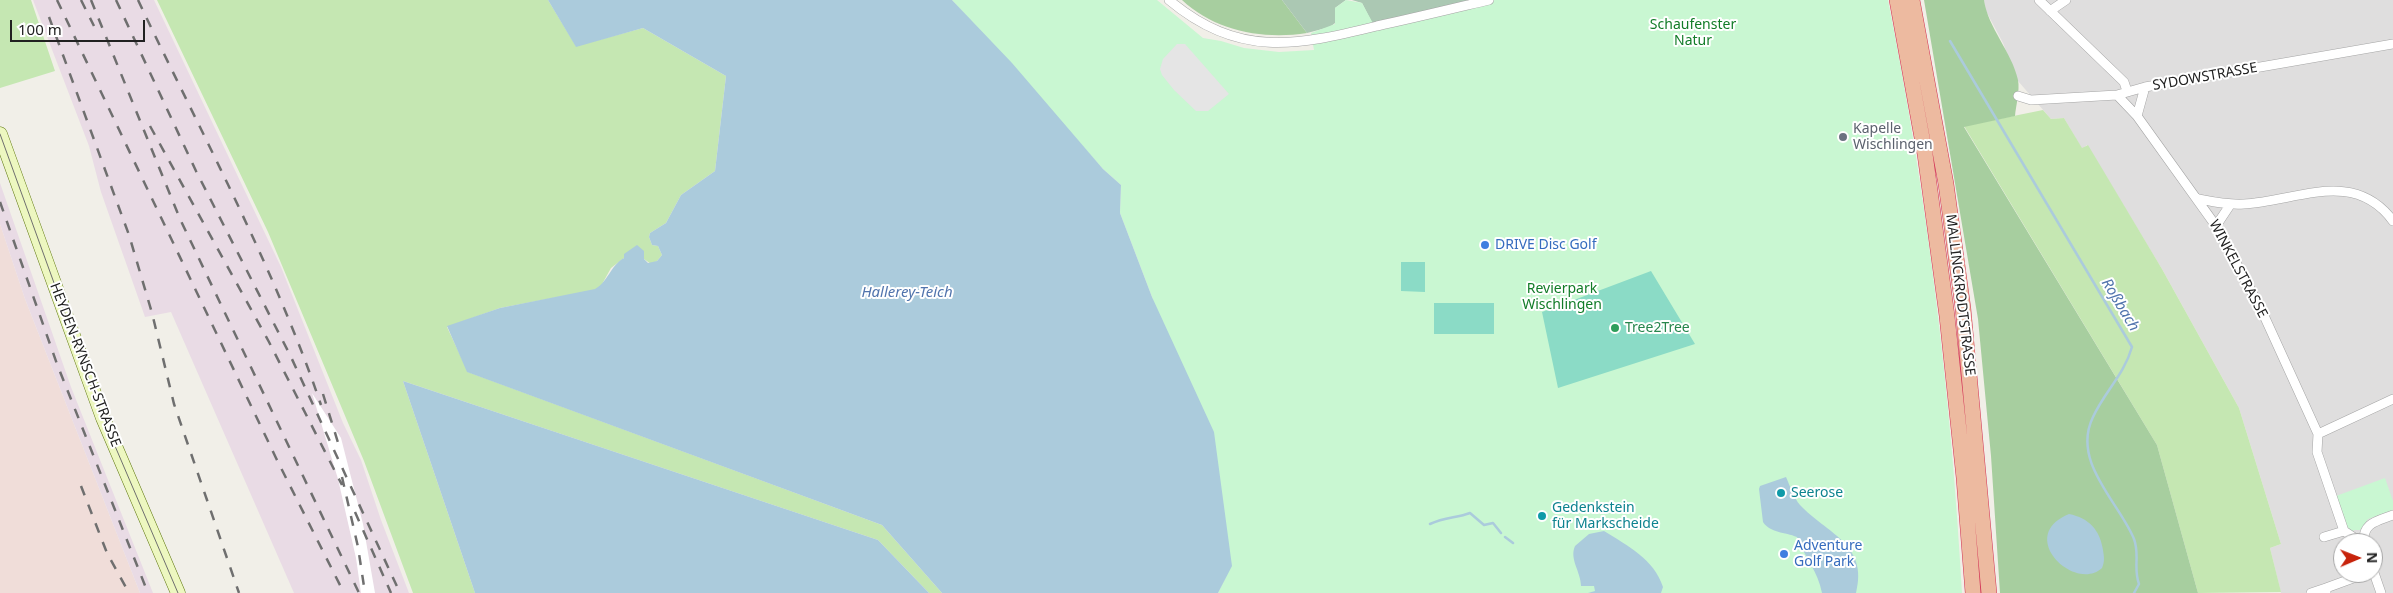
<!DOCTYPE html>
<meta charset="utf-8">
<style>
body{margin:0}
#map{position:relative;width:2393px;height:593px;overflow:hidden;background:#f1efe8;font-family:"Noto Sans",sans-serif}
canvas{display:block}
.north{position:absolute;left:2333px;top:533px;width:50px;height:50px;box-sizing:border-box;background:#fff;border:1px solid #a6a6a6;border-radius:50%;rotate:89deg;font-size:14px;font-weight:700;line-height:20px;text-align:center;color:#212121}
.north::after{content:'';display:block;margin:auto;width:18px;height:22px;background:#c7230b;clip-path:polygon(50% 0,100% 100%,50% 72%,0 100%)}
.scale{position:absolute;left:10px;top:20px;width:135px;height:22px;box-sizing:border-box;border:2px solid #212121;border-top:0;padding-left:6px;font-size:15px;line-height:18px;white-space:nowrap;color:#212121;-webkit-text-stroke:4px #fff;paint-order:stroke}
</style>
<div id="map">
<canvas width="2393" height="593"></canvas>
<div class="north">N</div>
<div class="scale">100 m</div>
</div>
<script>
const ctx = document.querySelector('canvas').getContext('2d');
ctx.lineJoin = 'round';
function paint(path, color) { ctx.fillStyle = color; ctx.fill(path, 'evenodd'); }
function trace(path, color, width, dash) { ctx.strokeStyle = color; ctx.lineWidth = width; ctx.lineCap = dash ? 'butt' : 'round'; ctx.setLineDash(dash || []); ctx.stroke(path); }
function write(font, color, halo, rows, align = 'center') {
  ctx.font = font + ' "Noto Sans",sans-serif'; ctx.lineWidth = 4; ctx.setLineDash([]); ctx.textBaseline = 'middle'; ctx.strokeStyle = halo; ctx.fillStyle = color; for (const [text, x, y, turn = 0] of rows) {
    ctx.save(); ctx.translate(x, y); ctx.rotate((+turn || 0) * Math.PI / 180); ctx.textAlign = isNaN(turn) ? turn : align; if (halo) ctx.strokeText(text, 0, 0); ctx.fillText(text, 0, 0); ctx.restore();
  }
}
paint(new Path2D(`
 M1984,0H2393V593H2281L2270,548L2281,544L2239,408L2162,269L2087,145L2082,149L2064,118L2051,119L2018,81L2003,43L1986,11ZM2343,543H2373V573H2343Z`), '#dfdede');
paint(new Path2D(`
 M0,224L25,299L140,593H0Z`), '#f0ddd9');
paint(new Path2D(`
 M33,0H154L281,267L343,423L361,460L381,520L409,593H294L171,312L145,317L101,192L89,146Z
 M0,183L71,387L153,593H140L25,299L0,224Z`), '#e9dbe5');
paint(new Path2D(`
 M0,0H31L55,71L0,88Z
 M157,0H548L576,46L643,28L726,76L715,171L681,195L666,223L650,233L649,237L652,245L658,246L662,255L657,261L651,264L644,259L624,258L611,268L601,286L595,290L500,308L447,327L468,372L882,525L942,593H929L878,540L403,381L475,593H413L364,461L268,232Z
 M2043,110L2051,119L2064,118L2082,148L2088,145L2162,269L2239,408L2281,544L2270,548L2281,592L2198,593L2157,445L1964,126Z`), '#c5e7b2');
paint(new Path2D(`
 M1182,0H1282L1307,33C1263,40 1215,31 1182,0Z
 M1924,0H1984C1988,28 2012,52 2018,80C2020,91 2016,105 2015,116L1964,127L2157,445L2198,593H2000L1991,456L1978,319Z`), '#a7ce9f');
paint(new Path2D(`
 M1282,0H1346L1335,8V23L1330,27L1307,33Z
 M1352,0H1489L1374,27L1362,3Z`), '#abc8b3');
paint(new Path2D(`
 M952,0H1157L1203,38L1221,41L1244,48L1279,52L1314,50L1311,33L1335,24V8L1346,0L1362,3L1375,27L1489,0H1888C1927,195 1951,394 1962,593H1218L1231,566L1152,297L1120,213L1121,185L1103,169Z
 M2385,478L2393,501V510L2368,519L2360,530H2354L2352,532L2347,527L2336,496Z`), '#c9f7d2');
paint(new Path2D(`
 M1401,262H1425V292L1401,291Z
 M1651,271L1695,344L1558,388L1542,312Z
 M1434,303H1494V334H1434Z`), '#8bdbc6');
paint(new Path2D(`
 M1177,44H1185L1229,94L1208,111H1196L1174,90L1162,75L1160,69L1163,59Z`), '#e5e5e5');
paint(new Path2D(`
 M548,0H952L1012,63L1103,169L1121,185L1120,213L1152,297L1214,432L1232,566L1218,593H942L882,525L467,372L447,326L500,308L595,289C608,282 610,266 624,258V254L637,245L644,251V259L648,263L657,261L662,255L658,246L652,245L649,237L650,233L666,223L681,195L715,171L726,76L643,28L576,47Z
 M403,381L878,540L929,593H475Z
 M1786,477C1790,486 1794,498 1800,505C1826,533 1869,544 1856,593H1822C1818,571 1805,558 1797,537C1785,532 1770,533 1763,522L1759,489L1760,486Z
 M2069,514C2089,518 2100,530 2103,550C2104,557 2105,561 2102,568C2075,593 2015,536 2069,514Z
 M1604,531C1628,546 1654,559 1663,587L1661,593H1588L1595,591L1594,586H1581C1581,572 1569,559 1575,546L1589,534Z`), '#abcbdc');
paint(new Path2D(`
 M312,393L341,438L363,524L375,593H361L356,558L338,479Z`), '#fff');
trace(new Path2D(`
 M1950,41L2132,347C2124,375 2105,391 2093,417C2071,462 2119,502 2134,539C2140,555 2133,568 2139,584L2134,593
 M1430,524C1445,517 1457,518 1470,513L1484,525L1493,523L1501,533
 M1505,537L1513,543`), '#abcbdc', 2.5);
const minor = new Path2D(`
 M1169,0C1238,58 1296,46 1377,26C1414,18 1451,9 1489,0
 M2039,0L2124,82L2127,91
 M2050,11L2066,0
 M2117,95L2137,116L2216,226L2261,309L2318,434L2317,452L2344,531L2324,537
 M2018,96L2031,100L2117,95L2145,87L2393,44
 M2137,116L2145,87
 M2199,199C2214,202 2228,205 2244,204C2297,201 2354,168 2393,221
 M2216,226L2230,205
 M2318,434L2393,399
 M2344,531L2356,539
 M2364,543C2362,523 2377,521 2393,515
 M2373,570L2381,593
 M2311,593L2326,588
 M2326,593V588L2367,573`);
const secondary = new Path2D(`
 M0,134L103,418L178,593`);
const trunk = new Path2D(`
 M1897,0L1925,154L1947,316L1964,478L1973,593
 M1912,0L1946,184L1963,308L1989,593`);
trace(minor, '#a5a5a5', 10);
trace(secondary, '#5c750b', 15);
trace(trunk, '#d23255', 16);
trace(minor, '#fff', 9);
trace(secondary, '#edf7c0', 14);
trace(trunk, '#edbaa0', 15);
trace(new Path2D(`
 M0,134L103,418L178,593`), '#6f6f6f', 1);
trace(new Path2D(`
 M57,0L276,458L344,593
 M81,0L94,26
 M91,0L180,219L359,593
 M116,0L196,171L291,357L400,593
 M138,0C201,133 274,266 321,405
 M49,17L129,235L152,313L174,404L239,593
 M150,126L269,342L342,485
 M0,202L57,364L148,593
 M323,394L340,449
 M342,477L358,547L365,593
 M81,486L107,553L129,593
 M355,512L391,593`), '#6f6f6f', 2.5, [10, 10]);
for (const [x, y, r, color] of [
 [1843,137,5,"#6b7280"],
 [1485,245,5,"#3f7fe0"],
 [1615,328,5,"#2e9e5b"],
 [1781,493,5,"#0f9aa8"],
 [1542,516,5,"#0f9aa8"],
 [1784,554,5,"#3f7fe0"]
]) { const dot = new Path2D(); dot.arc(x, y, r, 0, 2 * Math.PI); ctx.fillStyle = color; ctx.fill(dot); trace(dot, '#fff', 2); }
write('14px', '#127c28', '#fff', [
 ["Schaufenster",1693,25],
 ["Natur",1693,41],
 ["Revierpark",1562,289],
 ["Wischlingen",1562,305]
]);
write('14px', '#212121', '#fff', [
 ["SYDOWSTRASSE",2205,77,-10],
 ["WINKELSTRASSE",2238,269,62],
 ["MALLINCKRODTSTRASSE",1960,295,83],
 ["HEYDEN-RYNSCH-STRASSE",85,365,69]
]);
write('14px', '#5b616d', '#fff', [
 ["Kapelle",1853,129],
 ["Wischlingen",1853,145]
], 'left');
write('14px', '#366cbe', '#fff', [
 ["DRIVE Disc Golf",1495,245],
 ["Adventure",1794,546],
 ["Golf Park",1794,562]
], 'left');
write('14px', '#27864d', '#fff', [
 ["Tree2Tree",1625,328]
], 'left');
write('14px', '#0d838f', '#fff', [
 ["Seerose",1791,493],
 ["Gedenkstein",1552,508],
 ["für Markscheide",1552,524]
], 'left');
write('italic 15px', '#5174ad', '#fff', [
 ["Hallerey-Teich",907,293],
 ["Roßbach",2120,305,59]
]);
</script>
